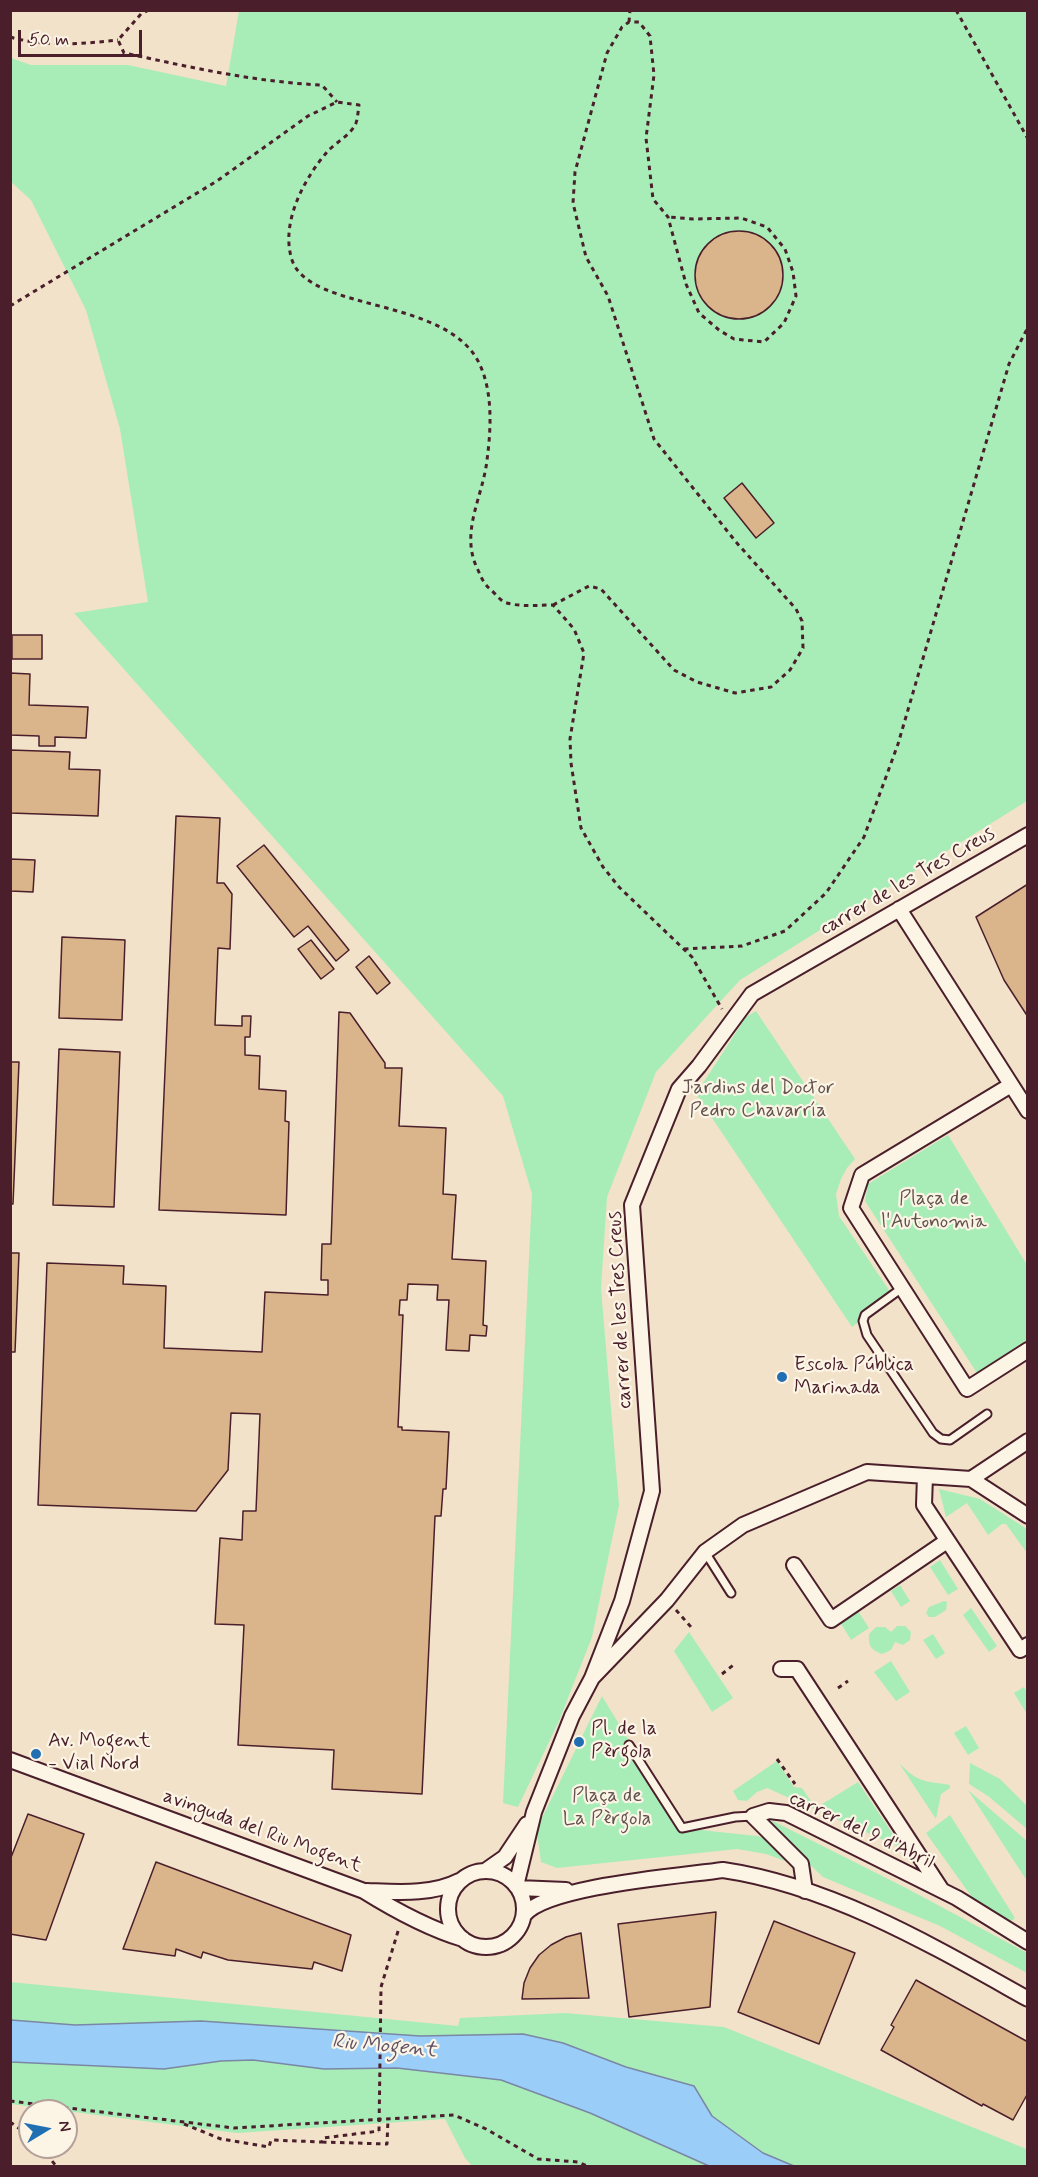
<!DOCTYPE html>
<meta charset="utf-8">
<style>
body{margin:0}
#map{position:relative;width:1038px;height:2177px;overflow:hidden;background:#f2e2ca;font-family:Mynerve,sans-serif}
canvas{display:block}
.frame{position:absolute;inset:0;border:12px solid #4a1f2b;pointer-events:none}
.north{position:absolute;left:18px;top:2099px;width:60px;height:60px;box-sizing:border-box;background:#fcf5e5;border:2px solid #b59f9b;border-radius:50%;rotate:80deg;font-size:16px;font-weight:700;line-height:24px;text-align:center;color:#4a1f2b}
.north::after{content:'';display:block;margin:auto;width:21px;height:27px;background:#1f6fb2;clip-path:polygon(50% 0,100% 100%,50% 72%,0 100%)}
.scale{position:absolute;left:18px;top:30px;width:124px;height:27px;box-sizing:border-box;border:3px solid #4a1f2b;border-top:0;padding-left:8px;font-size:18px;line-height:21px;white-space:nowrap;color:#4a1f2b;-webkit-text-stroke:4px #fcf5e5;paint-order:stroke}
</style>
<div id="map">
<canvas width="1038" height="2177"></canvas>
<div class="frame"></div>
<div class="north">N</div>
<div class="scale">50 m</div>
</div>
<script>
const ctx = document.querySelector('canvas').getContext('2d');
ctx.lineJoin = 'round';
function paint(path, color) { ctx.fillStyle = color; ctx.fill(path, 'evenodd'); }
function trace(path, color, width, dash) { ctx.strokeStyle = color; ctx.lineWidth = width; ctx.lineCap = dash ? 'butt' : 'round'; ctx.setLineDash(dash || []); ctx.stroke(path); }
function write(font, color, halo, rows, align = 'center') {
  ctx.font = font + ' Mynerve,sans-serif'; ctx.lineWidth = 4.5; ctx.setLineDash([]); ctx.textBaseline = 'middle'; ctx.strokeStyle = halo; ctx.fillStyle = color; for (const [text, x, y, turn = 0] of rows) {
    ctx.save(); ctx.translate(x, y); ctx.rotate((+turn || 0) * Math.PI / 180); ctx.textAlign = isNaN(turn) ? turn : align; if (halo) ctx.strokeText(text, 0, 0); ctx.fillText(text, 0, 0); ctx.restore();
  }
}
paint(new Path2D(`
 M239,11H1027V801L740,980L656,1072L607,1197L601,1288L619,1505L592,1637L559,1721L518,1807L503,1803L532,1194L503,1096L74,613L148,602L120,429L86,310L31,200L11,182V58L31,65H128L226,86Z
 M756,1011L855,1159L847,1168L841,1179L836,1194L839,1216L893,1296L852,1327L696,1094L746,1017Z
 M948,1135L1027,1265V1340L977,1373L865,1201L868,1184Z
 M939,1489L980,1499L1027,1529V1553L1006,1524H1002L988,1535L967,1503L946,1517Z
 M940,1560L958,1589L948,1595L930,1567Z
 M900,1585L910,1601L901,1607L891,1591Z
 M944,1601L947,1602L946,1610L935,1617H929L926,1613L929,1607Z
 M971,1608L997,1646L989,1652L963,1615Z
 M858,1611L869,1628L851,1640L840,1622Z
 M897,1626H905L911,1632L910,1640L903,1645L895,1642L891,1650L882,1654C871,1650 868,1646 869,1634L876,1627H885L891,1632Z
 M689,1632L733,1698L712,1712L674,1651Z
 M933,1634L945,1653L936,1659L923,1640Z
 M891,1661L910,1692L896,1701L874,1672Z
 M1024,1687L1027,1693V1714L1014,1693Z
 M602,1696L682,1828L757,1836L772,1840L788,1855V1862L766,1854L737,1849L557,1868L541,1862L537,1833L539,1824Z
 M966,1726L979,1748L968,1755L954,1733Z
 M777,1761L794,1787L802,1788L813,1804L819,1806L858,1782L898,1842L903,1843L908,1851L767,1788L757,1792L747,1801L738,1800L733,1791Z
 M899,1763C920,1784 923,1780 950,1785V1788L941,1794L936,1819Z
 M970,1763L1000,1779L1027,1806V1829L988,1796L969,1784Z
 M968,1790L1027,1841V1881Z
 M950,1815L1015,1918L1010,1922L974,1900L926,1833Z
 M773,1821L908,1889L1027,1953V1973L940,1926L823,1877L774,1831L770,1825Z
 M10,1982L458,2026L460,2018L565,2013L724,2027L1024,2148L1027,2150V2166H794L763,2153L712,2116L694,2086L626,2067L563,2043L523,2034L420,2036L201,2021L75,2025L11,2020Z
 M253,2060L324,2069L397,2068L501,2080L590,2113L709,2166H472L465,2158L445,2119L237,2133L11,2104V2062L164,2069L221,2061Z`), '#a8edb8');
const water = new Path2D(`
 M11,2020L75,2025L201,2021L420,2036L523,2034L563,2043L626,2067L694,2086L712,2116L763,2153L794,2166H709L590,2113L501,2080L397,2068L324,2069L253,2060L221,2061L164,2069L11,2062Z`);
paint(water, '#9acdf7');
trace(water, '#7a87a5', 1.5);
const building = new Path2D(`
 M695 275a44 44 0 1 1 88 0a44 44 0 1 1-88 0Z
 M742,483L774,523L756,538L724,498Z
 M12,635H42V659H12Z
 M10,673L30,674L29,705L88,707L86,738L55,737V746H39V736L10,735Z
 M10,750L70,752L69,769L100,770L98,816L10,813Z
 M176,816L220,818L217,883H224L232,894L230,949L218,948L215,1025L242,1026V1016H251L250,1037H245V1055L260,1056L259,1089L286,1091L285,1121L289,1122L286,1215L159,1210Z
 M264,845L349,950L336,961L308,926L294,937L237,866Z
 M10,859L35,860L33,892L10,891Z
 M1028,884V1017L1004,980L976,917Z
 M62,937L125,940L122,1020L59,1018Z
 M311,940L334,969L321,979L298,949Z
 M369,956L390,983L377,994L356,967Z
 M339,1012L350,1013L385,1063V1068H402L399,1126L446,1128L443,1194L456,1195L452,1259L486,1261L483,1325L487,1326L486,1336L470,1335L469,1351L446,1350L449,1300H437L438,1285L408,1284L407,1300H400L399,1315H403L398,1427H402V1430L449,1432L446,1489H443L441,1516H435L422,1794L332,1789L334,1750L238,1745L244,1625L215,1624L220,1538L242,1540L243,1511H256L260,1414L231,1413L228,1470L196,1511L38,1505L47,1263L124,1266L123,1284L166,1286L164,1348L262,1352L265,1292L328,1295V1280H321L322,1244H331Z
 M59,1049L120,1052L114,1207L53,1205Z
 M10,1062H19L13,1204H10Z
 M10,1253H19L15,1352H10Z
 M28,1814L84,1834L46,1940L10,1934V1860Z
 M156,1862L351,1935L342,1971L314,1962L312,1969L228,1960L203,1952L201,1958L176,1949L175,1956L123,1949Z
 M716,1912L710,2007L629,2017L618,1924Z
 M774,1921L855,1953L819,2044L738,2012Z
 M581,1933L589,1998L522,1999L524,1983L530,1968L539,1955L551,1945L566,1937Z
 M916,1980L1028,2042V2093L1013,2120L983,2104L982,2106L881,2050L894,2027L891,2025Z`);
paint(building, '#dab58b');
trace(building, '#4a1f2b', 1.5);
const lane = new Path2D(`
 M902,1288L865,1315L863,1321L867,1335L933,1433L941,1439L950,1440L987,1414
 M705,1552L731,1593
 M629,1745L682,1828L735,1817L753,1816`);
const street = new Path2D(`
 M899,909L1028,1111
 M1011,1085L862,1175L851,1208L967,1389L1028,1350
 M925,1476L924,1505L1020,1650L1028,1645
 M971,1479L1028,1441
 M794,1565L831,1620L947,1541
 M781,1669H797L941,1889
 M592,1678L622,1601L652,1491L632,1205L679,1089L699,1066L752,994L1028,835
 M10,1760L364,1891C396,1911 427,1928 463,1939
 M753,1816L769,1811L786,1813L957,1898L1028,1942
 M753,1816L801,1864L805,1891
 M448 1909a38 38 0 1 1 76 0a38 38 0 1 1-76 0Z
 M485,1871L505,1857L527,1824
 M516,1886L534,1812L572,1716L592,1678L667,1600L705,1552L743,1525L867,1472L971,1479L1028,1516
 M518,1888L566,1890
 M367,1891C397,1892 432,1895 459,1881
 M524,1915C547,1886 681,1876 723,1870C832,1886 933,1946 1028,1999`);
trace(lane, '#4a1f2b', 11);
trace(street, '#4a1f2b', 18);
trace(new Path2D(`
 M149,10L141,14L118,40L124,53C190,67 254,82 322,85L337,102
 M956,10L1028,139
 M629,22L630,10
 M10,37C45,47 83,44 118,40
 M10,306L217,181L308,116L337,102L359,105C358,111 358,117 356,123C352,134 335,143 327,152C304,179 280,223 292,260C310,313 449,296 480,365C493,393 491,430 487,460C483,497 459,533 478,570C481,577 484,584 490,589C495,593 501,602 507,603C521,607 539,605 553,605L574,629L584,653L570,739L571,763L581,828L603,867L619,887L692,957L722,1009
 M553,605L589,586L601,589L674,670L697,682L735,693L771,687L790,670L803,648L802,621L796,609L736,542L654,439L608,296L586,257L573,203L575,172L607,53L622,27L629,22H639L650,36L654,75L646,138L653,199L668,217L686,284L699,313L719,330L734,339L764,342L784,323L796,296L793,272L785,249L767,227L741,218L693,219L668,217
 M684,949L742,946L785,931L826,893L864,837L898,744L1009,364L1028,327
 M676,1610L691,1627
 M722,1674L736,1663
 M838,1688L848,1681
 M777,1759L795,1784
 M381,1987L399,1928
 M10,2101L234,2128L454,2115L486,2129L538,2159L578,2162L587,2166
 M10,2122L30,2136
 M184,2124L221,2139L269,2147L271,2140L322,2142L323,2138L379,2131
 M322,2142L387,2144L388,2119
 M41,2147L56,2166`), '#4a1f2b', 3, [4.5, 4.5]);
trace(lane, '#fcf5e5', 7);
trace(street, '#fcf5e5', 14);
trace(new Path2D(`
 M379,2131L381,1987`), '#4a1f2b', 3, [4.5, 4.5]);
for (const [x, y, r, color] of [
 [782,1377,6,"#1f6fb2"],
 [579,1742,6,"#1f6fb2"],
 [36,1754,6,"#1f6fb2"]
]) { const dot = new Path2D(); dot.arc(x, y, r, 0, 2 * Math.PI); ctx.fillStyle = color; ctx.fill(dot); trace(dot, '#fcf5e5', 2); }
write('20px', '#4a1f2b', '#fcf5e5', [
 ["carrer de les Tres Creus",908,882,-30],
 ["carrer de les Tres Creus",621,1310,-93],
 ["carrer del 9 d'Abril",861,1831,25],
 ["avinguda del Riu Mogent",262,1832,20]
]);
write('20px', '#62524e', '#fcf5e5', [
 ["Jardins del Doctor",758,1089],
 ["Pedro Chavarría",758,1112],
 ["Plaça de",934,1200],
 ["l'Autonomia",934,1223],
 ["Plaça de",607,1797],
 ["La Pèrgola",607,1820]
]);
write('20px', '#4a1f2b', '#fcf5e5', [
 ["Escola Pública",794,1366],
 ["Marinada",794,1389],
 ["Pl. de la",591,1730],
 ["Pèrgola",591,1753],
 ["Av. Mogent",48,1742],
 ["- Vial Nord",48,1765]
], 'left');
write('italic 21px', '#625368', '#fcf5e5', [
 ["Riu Mogent",384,2047,5]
]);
</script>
